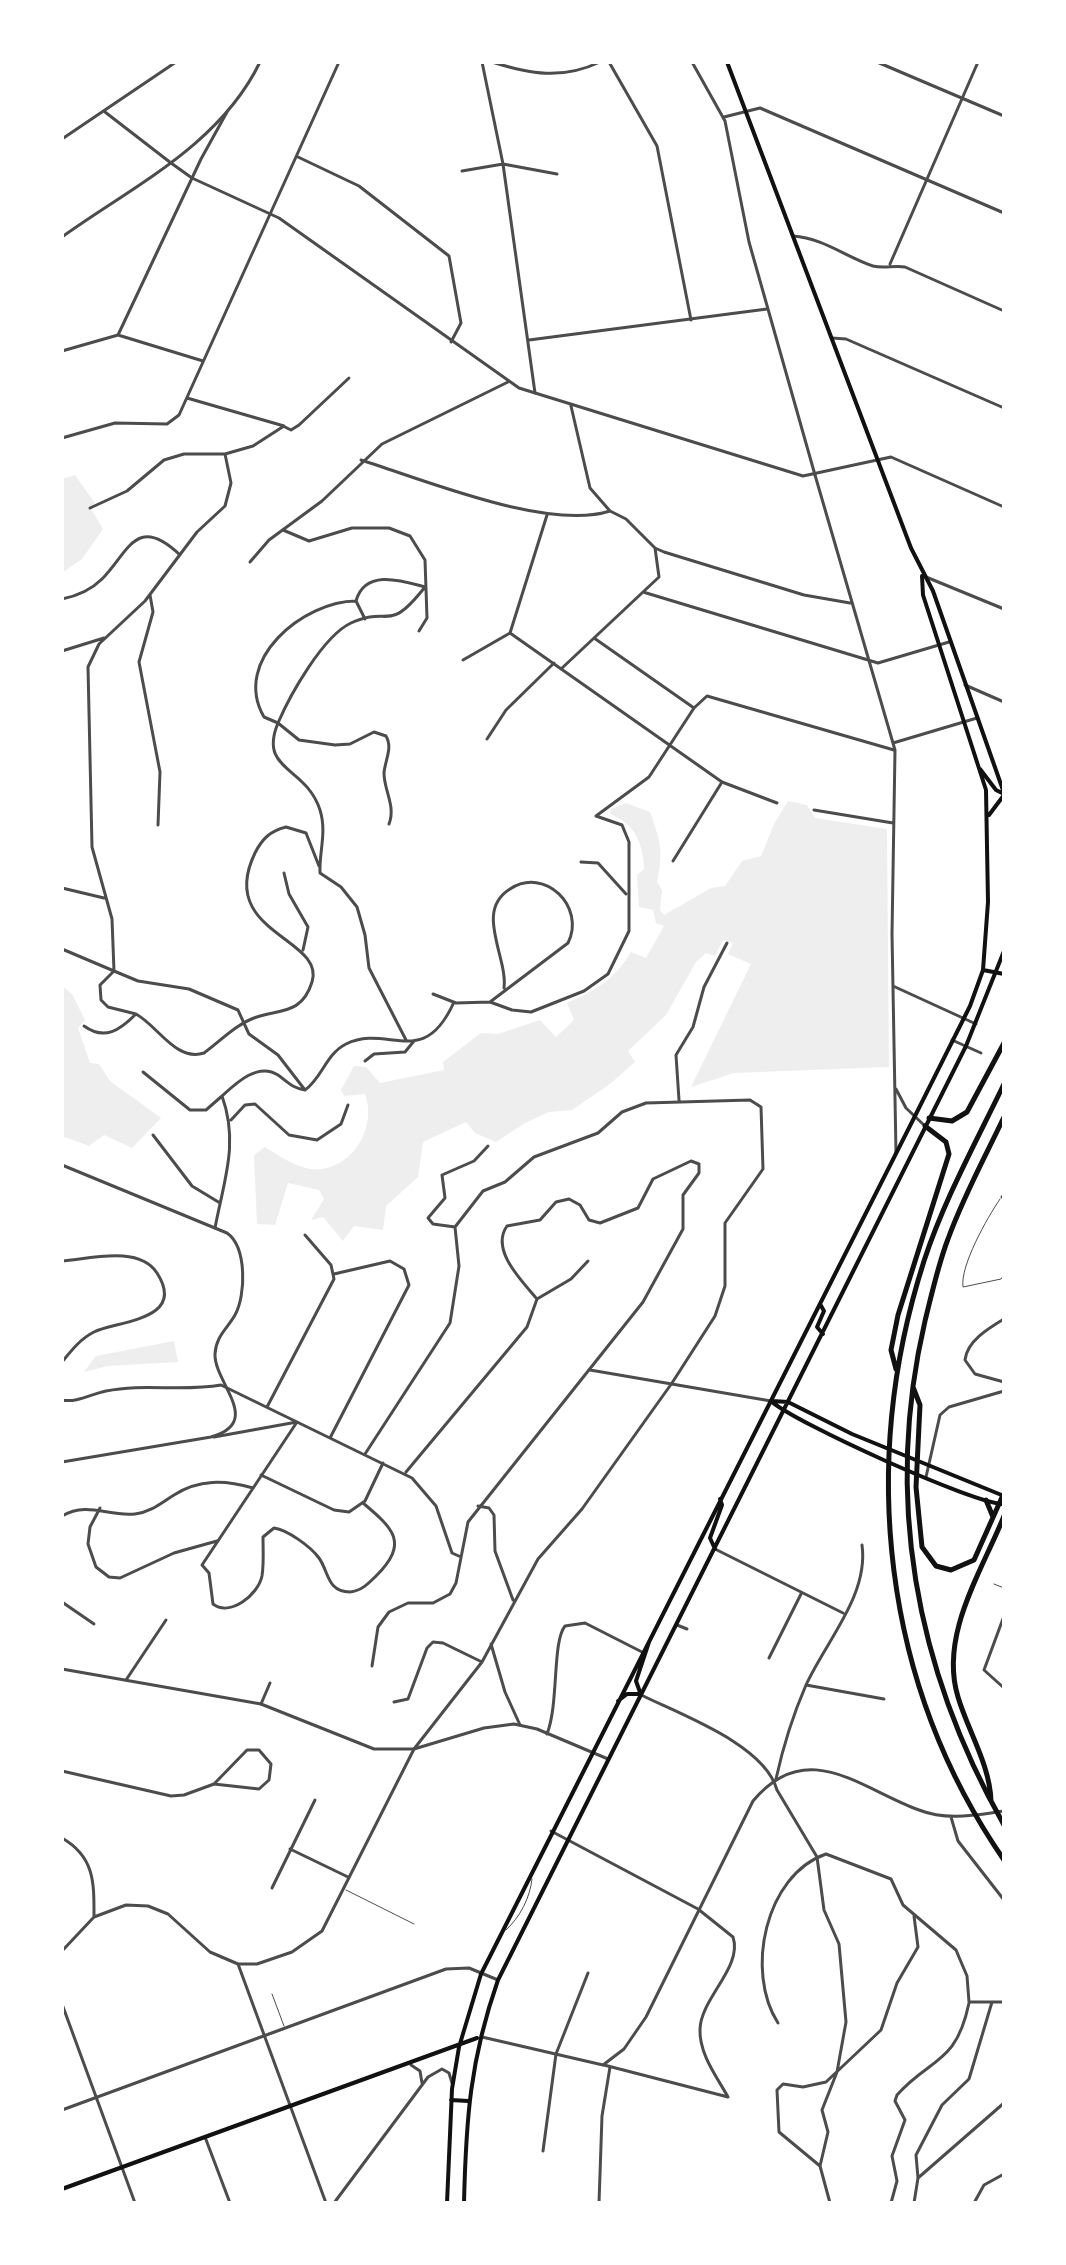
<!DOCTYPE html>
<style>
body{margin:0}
#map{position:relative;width:1066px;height:2265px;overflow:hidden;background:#fff;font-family:"DM Sans",sans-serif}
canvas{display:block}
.frame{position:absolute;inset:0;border:64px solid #fff;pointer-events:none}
</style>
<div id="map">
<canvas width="1066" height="2265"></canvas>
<div class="frame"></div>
</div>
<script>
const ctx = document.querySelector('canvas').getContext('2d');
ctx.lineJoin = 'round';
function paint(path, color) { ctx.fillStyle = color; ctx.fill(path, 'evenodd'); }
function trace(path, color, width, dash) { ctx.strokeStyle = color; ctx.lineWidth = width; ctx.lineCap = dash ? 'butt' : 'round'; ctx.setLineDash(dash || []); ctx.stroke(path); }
paint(new Path2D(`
 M75,475L95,503L90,507L103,529L82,559L62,573V479Z
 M788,801L807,805L815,818L887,829L889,1067L734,1073L691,1087L751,964L728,954L733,943L723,940L715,956L706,953L696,962L666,1015L628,1051L635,1062L610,1084L572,1110L549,1112L525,1123L496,1142L475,1133L466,1122L423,1142L418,1177L386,1206L383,1230L354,1226L343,1241L323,1217L311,1220L324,1199L319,1190L288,1183L275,1225L257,1224L254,1155L265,1147C278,1155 295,1167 311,1169C350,1173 378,1129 365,1094L344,1096L341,1090L354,1066L366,1067L380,1083L444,1070L443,1062L481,1033L498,1034L540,1020L556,1037L574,1020L567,1003C596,990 614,980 631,952L646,958L664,926L656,923L653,910L639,907L637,875L644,869C643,842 635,824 610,814L611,809L626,803L650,812C660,840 664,851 657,882L662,890L660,910L664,915L711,888L725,886L742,861L761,856L775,822Z
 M62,986L72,994L85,1020L78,1028L90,1063L99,1064L110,1081L161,1118L132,1148L104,1135L89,1146L62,1136Z
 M174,1341L178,1362L108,1366L84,1372L96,1356Z`), '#eee');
trace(new Path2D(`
 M1000,1199C987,1218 960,1266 963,1287L1001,1279L1004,1275
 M994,1584L1004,1588
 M346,1890L414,1924
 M506,1930C520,1917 530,1898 532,1879
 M272,1994L284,2026`), '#4c4c4c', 1);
trace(new Path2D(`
 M482,62L503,164L535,393
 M492,62C530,74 562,80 600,62
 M609,62L657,146L691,320
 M877,62L1004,116
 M105,112L171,163
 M724,117L760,108L1004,213
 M62,139L176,62
 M298,157L359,186L449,256L461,323L451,342
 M462,171L503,164L557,174
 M793,236C823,238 846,257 873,266C884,269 894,265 905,267L1004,311
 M890,264L978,62
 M118,335L201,159L227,112
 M832,338L846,339L1004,408
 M529,340L767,309
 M62,351L118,335L203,361
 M187,398L284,426L253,446L225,454L231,483L225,506L197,532L145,601L99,644L88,667L92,847L112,919L114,971L138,981L189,989L238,1010L249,1034L278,1055L305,1090
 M571,406L590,488L610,511
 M285,427L291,430L299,425L349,378
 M62,438L115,423L167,424L179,415L339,62
 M361,460C425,480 548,531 610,511L626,519L655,548L664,552L804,595L850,603
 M815,475L895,750L892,934L896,1153
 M90,508L127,491L164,460L184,454H225
 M283,530L309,541L352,528H389L410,536L425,560L427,618L419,631
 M250,562L269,540L322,501L382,444L508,382
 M643,592L878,663L949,642
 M150,595L153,612L139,662L160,772L158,825
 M62,599C77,596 91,590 102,579C128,553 136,513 180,555
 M356,601C304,601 231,660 264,717L278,723C258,771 306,766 320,810C327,832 319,852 320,873L341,887L357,907L365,935L369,968L406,1040
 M356,601C365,568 403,581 425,587
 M356,601L365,619
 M510,633L722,782L777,803
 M594,638L694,708L707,696L894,750
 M62,651L104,638
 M463,660L510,633L547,515
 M561,669L659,577L655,548
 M965,685L1004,702
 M487,739L506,710L554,663
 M893,743L977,718
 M814,810L893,823
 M389,824C396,806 384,791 384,773C385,760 393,748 386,736L374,732L350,744L335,745L299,740L278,723C290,695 323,636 351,623C391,605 387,635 425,587
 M673,861L722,782
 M581,862L598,863L626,894
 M284,873L289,894L308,927L303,950
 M62,888L104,898
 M62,949L114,971L100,985L101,1000L108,1007L136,1014
 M893,986L976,1024
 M433,994L456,1003L490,1002L512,1010L531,1012L584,991L608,974L629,931V842L622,825L596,816L649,777L694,708
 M490,1002L568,943C586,907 545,866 510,889C474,911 508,957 504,988
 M84,1026C105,1041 120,1030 136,1014C158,1026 176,1062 204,1053C219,1042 237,1024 254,1018C279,1009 302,1015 312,982C326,938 216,933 255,853C262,839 270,831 286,827L306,833L319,866
 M952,1040L981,1053
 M365,1061L374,1054L405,1052L414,1041
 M143,1072L190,1110H206L222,1096
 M896,1089L906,1108L925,1126
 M305,1090C322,1078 326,1054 346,1044C388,1023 423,1071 454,1002
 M679,1100L676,1055L693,1027L704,987L727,943
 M231,1120L245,1105L255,1104L289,1135L317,1140L341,1124L348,1105
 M153,1135L192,1186L220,1203
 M1002,1197L1004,1195
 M455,1227L433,1224L428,1218L445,1198L442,1175L474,1161L488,1146
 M215,1228C224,1180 239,1143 222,1096C236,1083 258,1062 278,1075C288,1082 292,1088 305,1090
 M62,1261C89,1259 139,1245 157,1273C188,1321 115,1321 94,1332C80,1339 71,1351 62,1362
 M1004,1319C989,1328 967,1341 965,1360L975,1374L1004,1382
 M590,1370L771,1401
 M62,1400C77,1403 91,1394 106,1391C144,1383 182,1392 221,1385L412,1478L436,1506L452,1553L461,1557
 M267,1407L334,1279L331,1265L305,1235
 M297,1422L202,1565L209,1573L213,1604C230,1617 258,1595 262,1576C264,1564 263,1550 263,1537L274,1528C288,1530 311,1547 319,1558C329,1572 327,1592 350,1592C361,1591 368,1584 376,1576C409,1543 394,1529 363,1503
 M214,1437L297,1422
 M330,1438L409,1285L404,1269L390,1261L334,1274
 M406,1472L527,1327L537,1299L571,1279L588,1261
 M261,1475L334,1510L349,1512L365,1501L383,1463
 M926,1477L940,1415L949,1407L1004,1391
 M478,1506L489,1508L494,1515L495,1551L513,1600
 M100,1508L90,1527L88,1544L96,1567L109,1577L120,1578L174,1553L217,1541
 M62,1516C88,1501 108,1517 135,1514C151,1512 161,1503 174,1495C199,1479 225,1480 253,1488
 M715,1549L843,1613
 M62,1602L94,1624
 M1004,1616L984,1670L1004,1688
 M677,1625L687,1629
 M491,1644L505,1692L520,1725
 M769,1658L801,1594
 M372,1666L378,1627L389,1612L408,1603H433L450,1594L456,1583L468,1522L643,1302L683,1229V1195L699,1173V1164L691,1161L653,1179L638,1208L600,1223L589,1220L580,1205L569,1199L556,1202L540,1220L507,1226C490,1250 522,1281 537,1299
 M126,1680L166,1620
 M806,1685L884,1699
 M641,1695C682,1715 765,1745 777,1790L817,1857L824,1910L839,1944L846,2022L837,2072L822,2110L828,2132L820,2166L830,2203
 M394,1702L408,1699L427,1648L433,1642L443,1643L482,1662
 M261,1704L270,1683
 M547,1734C559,1704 552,1642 565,1626L585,1623L642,1652
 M62,1771L171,1796L184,1795L214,1784L259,1789L269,1780L271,1764L259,1750H247L214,1784
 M776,1779C783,1747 793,1715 806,1685C826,1641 869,1595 862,1545
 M551,1831L698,1909L733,1937C743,1967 701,1998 700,2029C699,2054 717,2077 728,2097
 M62,1838C95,1857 94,1883 94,1917
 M290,1849L348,1877
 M272,1888L315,1800
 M62,1951L94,1917L126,1905L148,1906L168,1914L210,1952L238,1964H257L292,1952L322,1931L414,1749L482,1662L538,1559L582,1509L672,1383L715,1316L725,1286V1223L763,1169L761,1107L750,1100L646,1103L622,1112L598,1133L534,1157L505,1182L483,1191L455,1227L459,1266L450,1323L365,1454
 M238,1964L326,2203
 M62,2004L135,2203
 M778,2023C745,1972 765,1875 826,1854L891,1879L903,1905L956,1950L967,1976L969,2002H1004
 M411,2065L420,2071L422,2083
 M604,2065L728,2097
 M62,2110L446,1969L469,1968L498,1980
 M205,2137L230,2203
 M543,2151L556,2054L588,1973
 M820,2166L779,2132L777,2090L783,2084L803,2087L826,2082L881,2030L897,1983L918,1947L914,1916
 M918,2178L1004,2103
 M334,2203L428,2077L442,2069L449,2073L452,2083
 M689,2203H705
 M891,2203L897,2181L892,2156L905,2120L895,2101L897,2095C931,2057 956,2065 969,2003
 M914,2203L918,2178L916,2155L942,2105L969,2079L992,2002
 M974,2203L984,2185L1004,2174`), '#4c4c4c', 3);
trace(new Path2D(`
 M692,62L725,121L749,242L815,475
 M171,163L192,178L279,218L519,388L803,476L891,457L1004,507
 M62,237C133,186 220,145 260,62
 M926,577L1004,609
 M62,1165L227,1233C247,1247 246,1295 235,1315C227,1329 216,1336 215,1354C214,1383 264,1422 211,1437L62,1462
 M62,1669L261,1704L374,1749H414L484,1728L514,1724L537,1729L608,1759
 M951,1817L958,1841L1004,1900
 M482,2037L603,2065L624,2049L646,2017L753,1801C807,1736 861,1789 919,1810C947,1821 975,1815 1004,1811
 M599,2203L602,2116L610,2067`), '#4c4c4c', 3);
trace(new Path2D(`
 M727,62L911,548L933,591L1004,793
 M980,769L996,790L1004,794
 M989,815L1004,795
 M983,970L1004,974
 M820,1304L824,1311L817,1327L823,1334
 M771,1401C793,1422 976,1505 1004,1504
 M773,1401L788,1402L852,1434L1004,1496
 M715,1549L710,1538L722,1505L720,1499
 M641,1695L636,1681L649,1642
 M618,1701L627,1694H639
 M451,2100L468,2101
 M62,2189L477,2038
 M447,2203L452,2089L459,2047L481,1974L915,1116L970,1006L983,970L988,902L986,790L923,595L922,576
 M464,2203C466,2119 470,2060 498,1980L966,1046L1004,951`), '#111', 4);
trace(new Path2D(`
 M1004,1084C976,1142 944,1200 924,1261C859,1464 882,1683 1004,1860
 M1004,1117C985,1157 963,1197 948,1239C938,1265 932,1293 925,1321C884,1497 915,1668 1004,1825
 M929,1118L952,1121L967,1112L1004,1043
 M896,1369L891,1350L898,1315L949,1154L946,1142L925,1126
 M913,1387L920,1405L916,1487L922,1547L936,1566L951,1570L974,1560L1003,1495
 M986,1500L993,1517
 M991,1801C990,1765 968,1731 958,1697C939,1635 982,1571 1004,1516`), '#111', 5);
</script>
